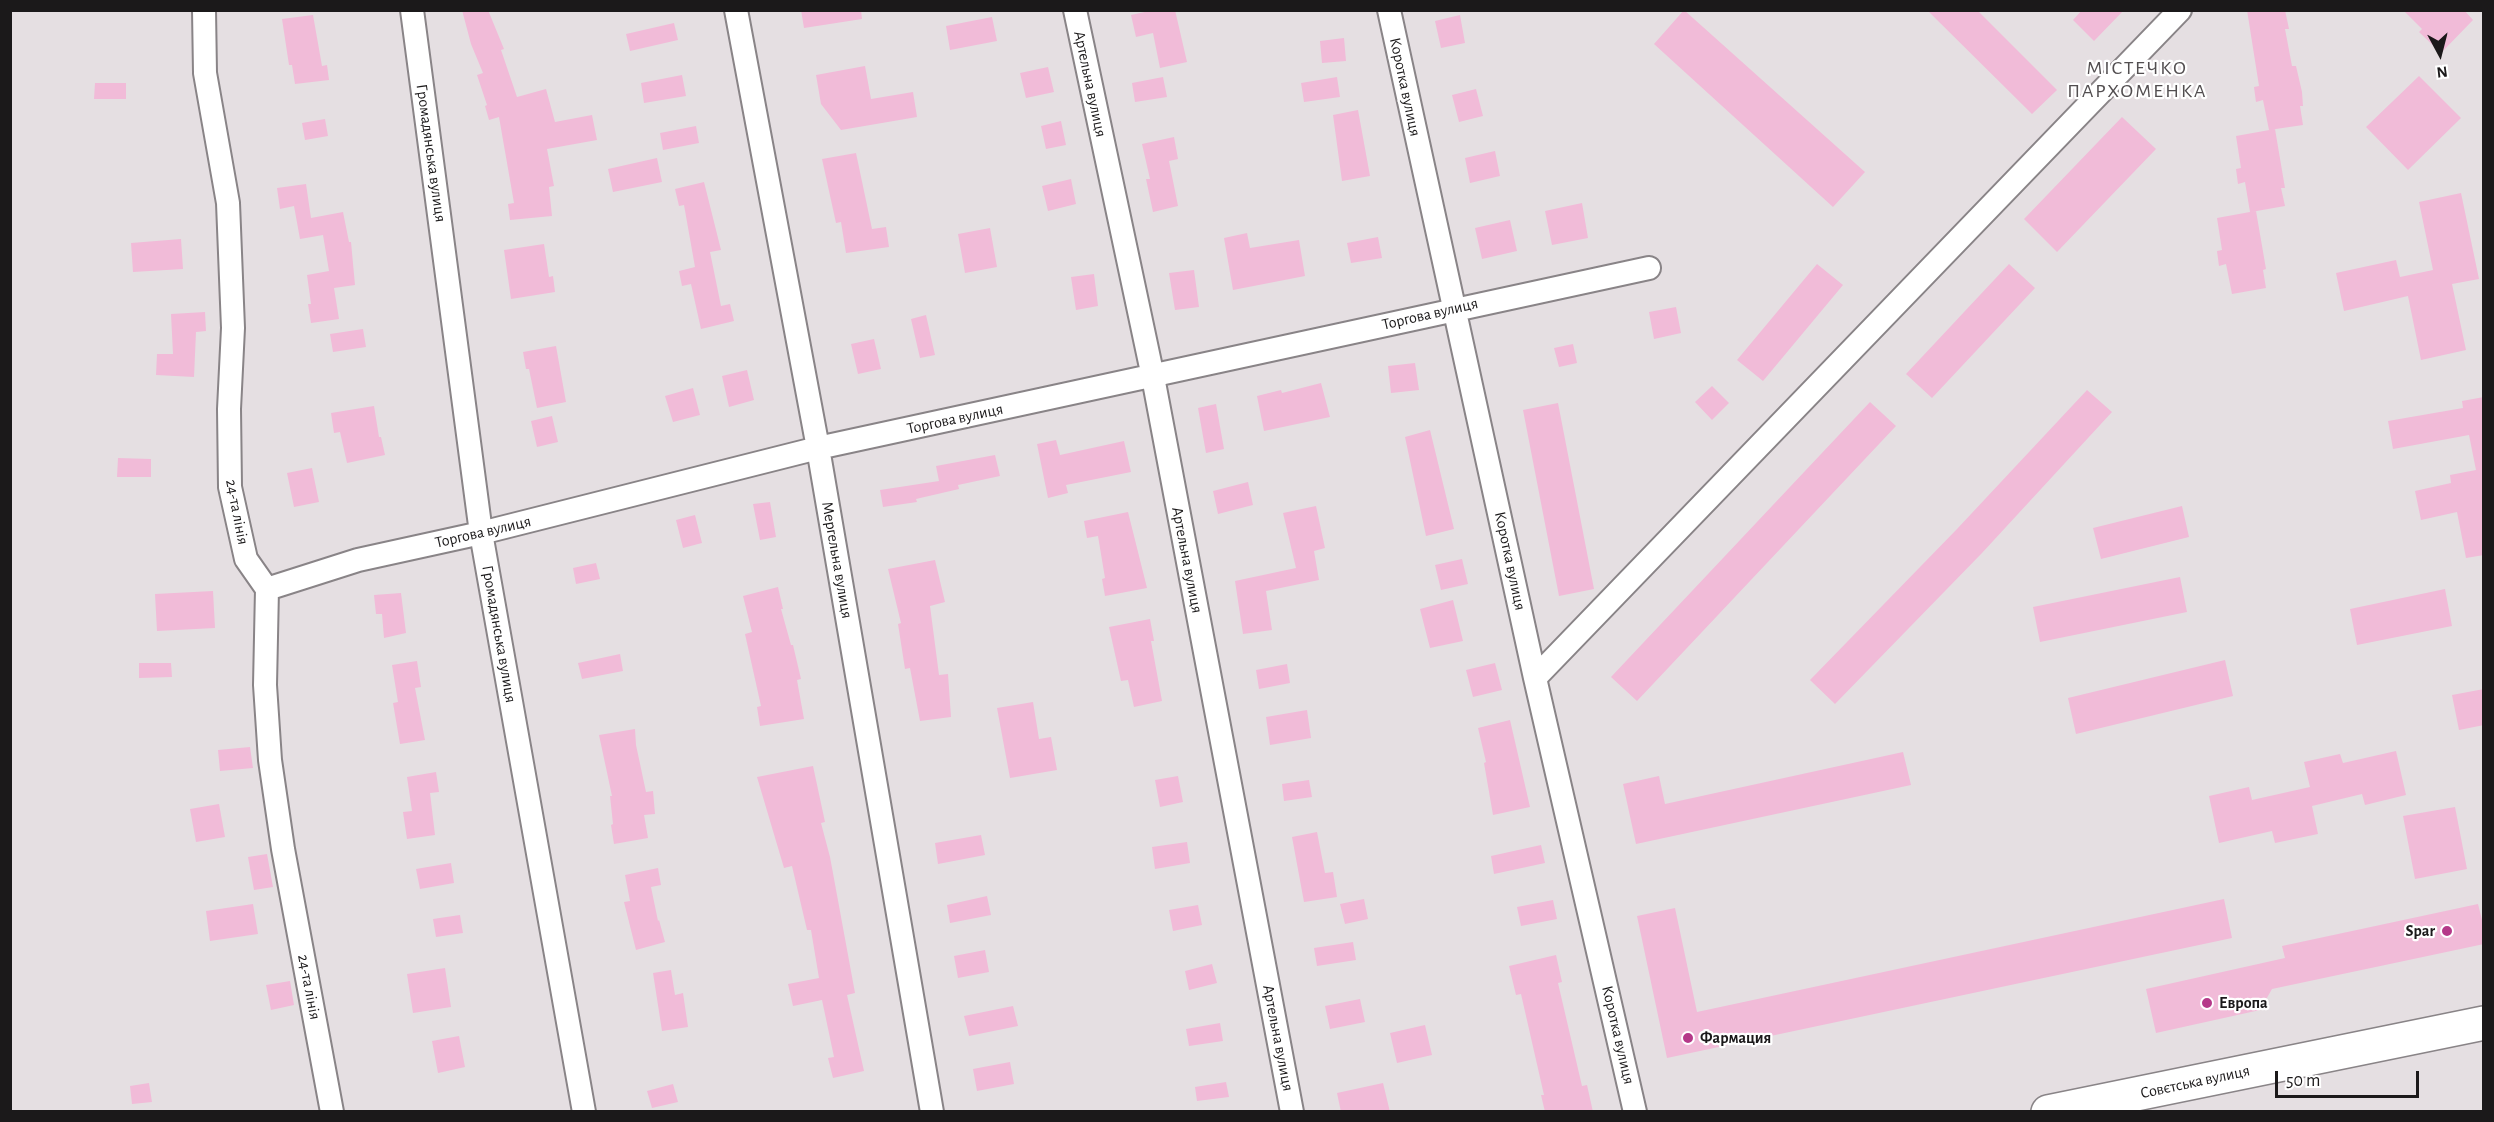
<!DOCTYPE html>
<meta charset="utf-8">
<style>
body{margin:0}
#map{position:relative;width:2494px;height:1122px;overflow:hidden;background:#e5dfe2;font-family:"Alegreya Sans",sans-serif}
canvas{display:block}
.frame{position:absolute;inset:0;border:12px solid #1b191a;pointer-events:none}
.north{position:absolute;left:2410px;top:24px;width:60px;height:60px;-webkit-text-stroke:4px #fff;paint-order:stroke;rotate:173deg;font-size:16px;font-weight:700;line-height:24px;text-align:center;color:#1b191a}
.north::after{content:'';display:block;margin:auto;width:21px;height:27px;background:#1b191a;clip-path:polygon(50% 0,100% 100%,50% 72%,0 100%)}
.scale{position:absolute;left:2275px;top:1071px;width:144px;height:27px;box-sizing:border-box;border:3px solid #1b191a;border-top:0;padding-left:8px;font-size:18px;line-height:21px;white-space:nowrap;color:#1b191a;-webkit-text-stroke:4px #fff;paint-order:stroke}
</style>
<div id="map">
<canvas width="2494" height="1122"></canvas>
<div class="frame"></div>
<div class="north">N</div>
<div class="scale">50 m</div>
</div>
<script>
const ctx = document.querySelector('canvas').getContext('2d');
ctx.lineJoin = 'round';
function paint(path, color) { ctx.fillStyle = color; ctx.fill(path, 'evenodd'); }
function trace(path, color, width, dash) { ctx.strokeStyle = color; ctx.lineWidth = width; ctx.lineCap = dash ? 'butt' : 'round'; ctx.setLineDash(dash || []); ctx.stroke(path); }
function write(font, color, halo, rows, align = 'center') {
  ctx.font = font + ' "Alegreya Sans",sans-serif'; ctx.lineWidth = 4.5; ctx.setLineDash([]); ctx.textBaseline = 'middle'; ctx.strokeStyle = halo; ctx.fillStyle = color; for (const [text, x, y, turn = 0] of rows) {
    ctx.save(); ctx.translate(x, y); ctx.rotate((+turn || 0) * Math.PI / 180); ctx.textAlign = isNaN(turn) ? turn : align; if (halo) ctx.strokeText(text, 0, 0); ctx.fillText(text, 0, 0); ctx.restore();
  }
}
paint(new Path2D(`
 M462,10H488L504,49L501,50L517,97L546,89L555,122L592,115L597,140L547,149L554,186L549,187L552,216L510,220L508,204L514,203L499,117L489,120L485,106L487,105L477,75L483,73L471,44Z
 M801,10H861L862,19L804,28Z
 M1154,10H1175L1187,62L1160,68L1153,33L1136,37L1131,15Z
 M1684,10L1865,172L1833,207L1654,44Z
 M1927,10H1977L2057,90L2032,114Z
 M2082,10H2124L2094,41L2073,20Z
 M2247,10H2285L2289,29H2285L2292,66H2296L2302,92L2303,106H2300L2303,125L2269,130L2263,100L2256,102L2254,87L2259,86Z
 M2403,10H2464L2473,20L2441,53L2419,32L2422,29Z
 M313,15L322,66L327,65L329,80L295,84L292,65H289L282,19Z
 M1460,15L1465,43L1441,48L1435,21Z
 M992,17L997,41L950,50L946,26Z
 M674,23L678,40L630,51L626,34Z
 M1344,38L1346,61L1322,63L1320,41Z
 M865,66L871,99L913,92L917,117L841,130L821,104L816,75Z
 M1048,67L1054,92L1026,98L1020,73Z
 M682,75L686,96L644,103L641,83Z
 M2419,76L2461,118L2408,170L2366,127Z
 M1163,77L1167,97L1135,102L1132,83Z
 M1337,77L1340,97L1304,102L1301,83Z
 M95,83H126V99H94Z
 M1476,89L1483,116L1459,122L1452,95Z
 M1358,110L1370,176L1342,181L1333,115Z
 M2122,117L2156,149L2057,252L2024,219Z
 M325,119L328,136L305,140L302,123Z
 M1061,121L1066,145L1046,149L1041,126Z
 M696,126L699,143L663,150L660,133Z
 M2275,129L2285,188H2281L2285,206L2251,212L2256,211L2266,269L2263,270L2266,288L2232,294L2226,264L2219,266L2217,251L2222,250L2217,218L2250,212L2245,182L2238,184L2236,169L2241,168L2236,136Z
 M1174,137L1178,159L1169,161L1178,206L1153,212L1146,179H1150L1142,144Z
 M1495,151L1500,176L1470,183L1465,158Z
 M856,153L872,229L886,227L889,247L846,253L841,222L836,223L822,159Z
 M657,158L662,182L613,192L608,169Z
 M1071,179L1076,204L1048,211L1042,186Z
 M704,182L721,250L710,252L721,306L730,304L734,321L701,329L691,284L682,286L679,271L695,267L684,205L679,206L675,189Z
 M306,184L311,218L343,212L349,242H351L355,285L334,288L339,319L311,323L308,304H311L307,275L329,271L323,235L300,239L294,206L280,209L277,188Z
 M2461,193L2479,279L2452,284L2466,350L2421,360L2408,296L2344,311L2336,273L2396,260L2400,277L2433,270L2419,202Z
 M1582,203L1588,238L1552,245L1545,211Z
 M1510,220L1517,251L1482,259L1475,228Z
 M990,228L997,267L965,273L958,234Z
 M1247,233L1250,248L1299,240L1305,276L1233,290L1224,238Z
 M1378,237L1382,258L1351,263L1347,243Z
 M181,239L183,269L133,272L131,243Z
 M544,244L549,277L553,276L555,292L511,299L504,250Z
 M1817,264L1843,285L1763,381L1737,360Z
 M2009,264L2035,288L1932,398L1906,374Z
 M1194,270L1199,307L1175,310L1169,273Z
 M1094,274L1098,306L1076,310L1071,277Z
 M1676,307L1681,333L1654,339L1649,312Z
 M205,312L206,331L196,332L194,377L156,375L157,354H173L171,314Z
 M926,315L935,355L920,358L911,319Z
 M363,329L366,347L333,352L330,334Z
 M874,339L881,369L858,374L851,344Z
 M1573,344L1577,363L1559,367L1554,348Z
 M556,346L566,402L537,408L529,369H526L523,352Z
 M1415,363L1419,390L1391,393L1388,366Z
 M747,370L754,400L729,407L722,376Z
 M1321,383L1330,417L1264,431L1257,396L1281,390L1282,393Z
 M1712,386L1729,403L1712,420L1695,402Z
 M693,388L700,415L673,422L665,396Z
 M2087,390L2112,412L1982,553L1835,704L1810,680L1957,529Z
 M2484,397V555L2466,558L2457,512L2421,520L2415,491L2451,483L2450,475L2476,470L2469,435L2393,449L2388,421L2463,408L2462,401Z
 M1870,402L1896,426L1637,701L1611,677Z
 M1558,403L1594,589L1559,596L1523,410Z
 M1216,404L1224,449L1206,453L1198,408Z
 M374,406L379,437H381L385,455L347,463L340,432L334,433L331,413Z
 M552,416L558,442L537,447L531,421Z
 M1430,430L1454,529L1426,536L1405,437Z
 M1056,440L1060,455L1124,441L1131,472L1066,485L1068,493L1048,498L1037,444Z
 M995,455L1000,476L958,485L959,489L916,499L917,502L883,507L880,490L939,481L936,466Z
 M118,458L151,459V477H117Z
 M312,468L319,502L294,507L287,473Z
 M1248,482L1253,505L1218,514L1213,491Z
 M770,502L776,537L760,540L753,504Z
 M1316,506L1325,548L1314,551L1319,580L1266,591L1272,630L1243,634L1235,581L1296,568L1283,513Z
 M2182,506L2189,537L2101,559L2093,528Z
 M1128,512L1147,588L1105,596L1102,579L1105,578L1098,536L1087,538L1084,521Z
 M695,515L702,543L683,548L676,520Z
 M1462,559L1468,584L1441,590L1435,565Z
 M935,560L945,602L930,606L939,675L948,674L951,717L920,721L910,668L905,669L898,624L901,623L888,569Z
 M596,563L600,579L576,584L573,568Z
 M2180,577L2187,612L2040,642L2033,607Z
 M778,587L783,609H781L791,645H793L801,679L797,680L804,719L760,726L757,707L761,706L745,634L752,632L743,596Z
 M2445,589L2452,626L2357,645L2350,609Z
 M213,591L215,628L157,631L155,594Z
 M401,593L406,633L384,638L382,614H376L374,595Z
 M1453,600L1463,641L1430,648L1420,609Z
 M1150,619L1154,641H1151L1162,701L1134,707L1128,680L1121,681L1109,627Z
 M620,654L623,671L582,679L578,663Z
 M2225,660L2233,696L2076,734L2068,698Z
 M417,661L421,687L415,688L425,740L400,744L393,703L398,702L392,665Z
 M139,663H171L172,677L139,678Z
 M1495,663L1502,690L1473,697L1466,670Z
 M1287,664L1290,683L1259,689L1256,670Z
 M2484,689V725L2459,730L2452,695Z
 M1033,702L1039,739L1051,737L1057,770L1010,778L997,708Z
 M1307,710L1311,738L1270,745L1266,717Z
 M1510,720L1530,807L1493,815L1484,763L1486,762L1478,728Z
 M635,729L636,745L646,792L653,791L655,814L644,815L648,838L614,844L611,825L613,824L610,796H612L599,735Z
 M250,747L253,768L220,771L218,750Z
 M2396,751L2406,795L2365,805L2362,794L2312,806L2318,834L2275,843L2272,831L2219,843L2209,796L2249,787L2252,800L2310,787L2304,762L2340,754L2343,763Z
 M1903,752L1911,785L1636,844L1623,784L1659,776L1665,804Z
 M813,766L825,822L821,823L830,857L855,993L847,995L864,1071L833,1078L828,1058L834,1057L822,1000L793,1006L788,984L819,978L811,930H807L792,866L784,868L757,777Z
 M436,772L439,792L430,793L435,835L407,839L403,812L412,811L407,777Z
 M1178,776L1183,802L1160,807L1155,780Z
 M1309,780L1312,797L1284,801L1282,784Z
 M219,804L225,837L196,842L190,809Z
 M2455,807L2467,869L2415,879L2403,816Z
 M1317,832L1325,873L1333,872L1337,897L1304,902L1292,837Z
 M981,835L985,855L938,864L935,843Z
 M1187,842L1190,863L1155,869L1152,847Z
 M1541,845L1545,863L1494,874L1491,856Z
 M267,854L273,887L254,890L248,857Z
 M451,863L454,883L420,889L416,869Z
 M658,868L661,885L651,887L658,921L659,920L665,942L636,950L624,902L630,901L625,875Z
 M987,896L991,915L950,923L947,905Z
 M1364,899L1368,919L1345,924L1340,904Z
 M2224,899L2232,938L1667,1058L1637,916L1675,908L1697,1012Z
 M1553,900L1557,919L1521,926L1517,907Z
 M253,904L258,934L210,941L206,911Z
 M2478,904L2484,928V944L2272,989L2260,1010L2156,1033L2146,989L2285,958L2282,946Z
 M1198,905L1202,925L1173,931L1169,910Z
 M460,915L463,933L436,937L433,919Z
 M1353,942L1356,960L1317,966L1314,948Z
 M985,950L989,972L958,978L954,956Z
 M1556,955L1562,982L1558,983L1582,1086L1587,1085L1593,1112H1545L1541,1095H1544L1521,994L1516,995L1509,966Z
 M1212,964L1217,983L1189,990L1185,971Z
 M445,968L451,1007L413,1013L407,974Z
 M671,970L675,995L683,993L688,1027L662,1031L653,973Z
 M290,981L294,1005L271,1010L266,985Z
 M1360,999L1365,1022L1330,1029L1325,1006Z
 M1013,1006L1018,1026L969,1036L964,1016Z
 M1220,1023L1223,1041L1189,1046L1186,1029Z
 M1425,1025L1432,1055L1397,1063L1390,1033Z
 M459,1036L465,1067L438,1073L432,1041Z
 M1010,1062L1014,1084L977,1091L973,1069Z
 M1226,1082L1229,1097L1197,1101L1195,1087Z
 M149,1083L152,1102L132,1104L130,1086Z
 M1383,1083L1390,1112H1341L1337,1093Z
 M673,1084L678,1102L652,1108L647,1091Z`), '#f1bbd8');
const minor = new Path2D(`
 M204,10L205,73L228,203L233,328L229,409L230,487L246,559L267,589L265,685L270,760L283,849L332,1112
 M412,10L481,533L584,1112
 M736,10L818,448L932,1112
 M1075,10L1153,377L1292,1112
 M1389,10L1535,678L1635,1112
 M267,589L358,560L481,533L818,448L1649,268
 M1535,678L2180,10`);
const primary = new Path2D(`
 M2048,1112L2484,1023`);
trace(minor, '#898487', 26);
trace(primary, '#898487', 36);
trace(minor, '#fff', 22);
trace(primary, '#fff', 33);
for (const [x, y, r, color] of [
 [2447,931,6,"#b53989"],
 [2207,1003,6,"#b53989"],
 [1688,1038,6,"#b53989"]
]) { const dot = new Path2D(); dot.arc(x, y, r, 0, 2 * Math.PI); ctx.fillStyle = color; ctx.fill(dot); trace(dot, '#fff', 2); }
write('16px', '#1b191a', '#fff', [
 ["Артельна вулиця",1090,84,78],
 ["Коротка вулиця",1405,87,78],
 ["Громадянська вулиця",431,153,82],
 ["Торгова вулиця",1430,314,-13],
 ["Торгова вулиця",955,419,-12],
 ["24-та лінія",237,512,79],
 ["Торгова вулиця",483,532,-13],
 ["Мергельна вулиця",837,560,80],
 ["Артельна вулиця",1187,560,79],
 ["Коротка вулиця",1510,561,78],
 ["Громадянська вулиця",499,634,80],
 ["24-та лінія",309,987,79],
 ["Коротка вулиця",1618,1035,77],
 ["Артельна вулиця",1278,1038,79],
 ["Совєтська вулиця",2195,1082,-12]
]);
write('bold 16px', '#1b191a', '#fff', [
 ["Spar",2435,931,"right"],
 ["Европа",2219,1003],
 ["Фармация",1700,1038]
], 'left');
ctx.letterSpacing = '1.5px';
write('20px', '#524e50', '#fff', [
 ["МІСТЕЧКО",2137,68],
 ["ПАРХОМЕНКА",2137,91]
]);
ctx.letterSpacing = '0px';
</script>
